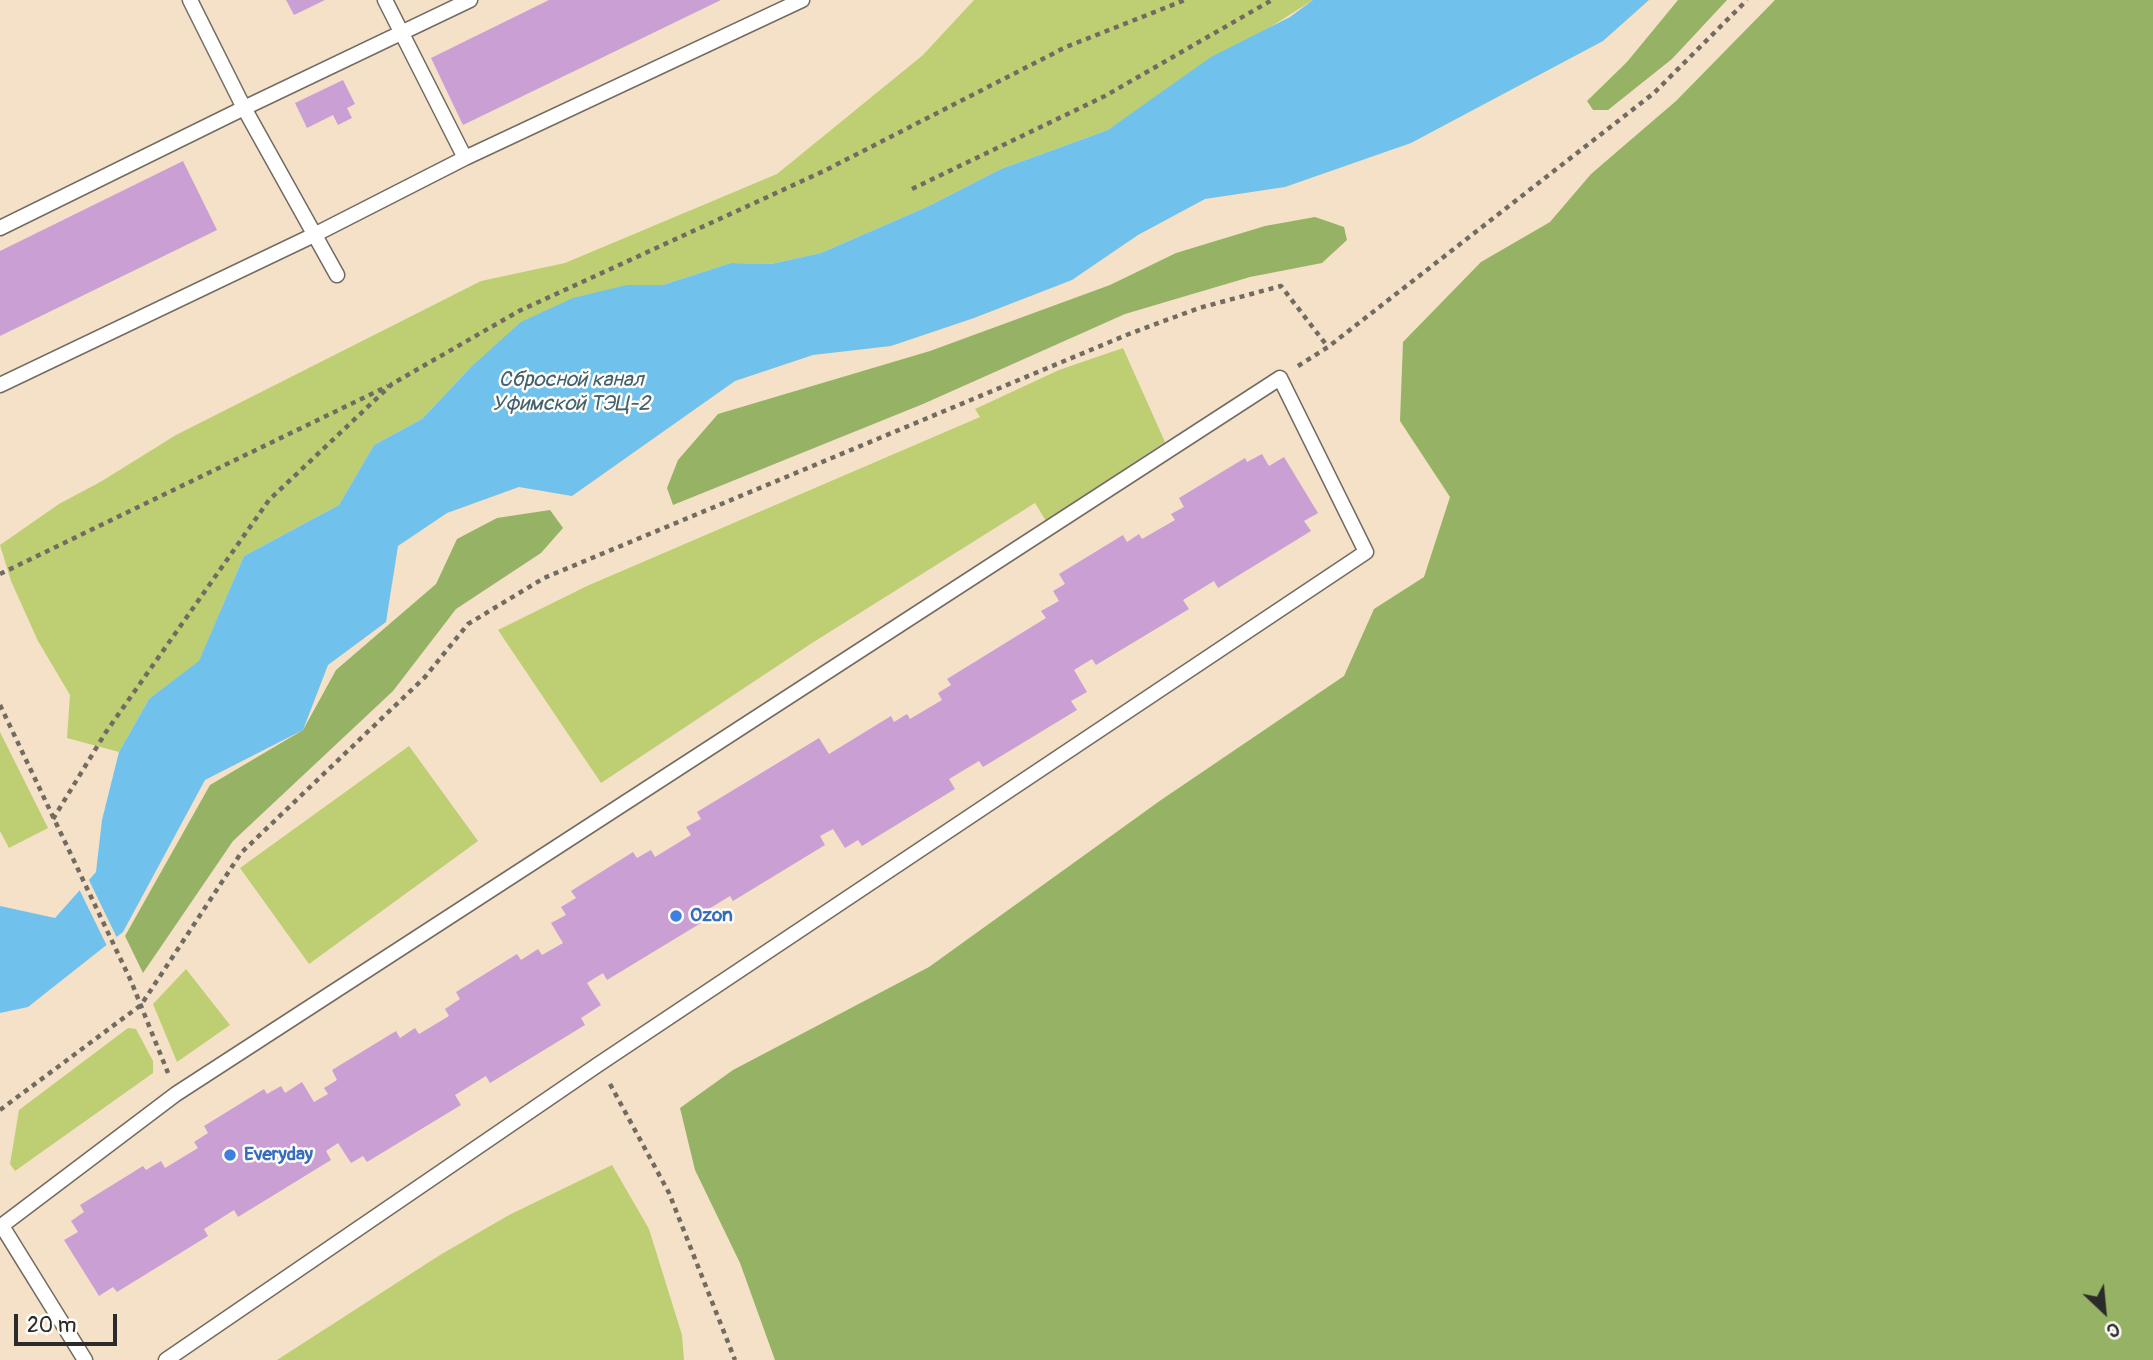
<!DOCTYPE html>
<meta charset="utf-8">
<style>
body{margin:0}
#map{position:relative;width:2153px;height:1360px;overflow:hidden;background:#f5e1c8;font-family:Pangolin,sans-serif}
canvas{display:block}
.north{position:absolute;left:2069px;top:1276px;width:70px;height:70px;-webkit-text-stroke:5px #fdfcf7;paint-order:stroke;rotate:154deg;font-size:19px;font-weight:700;line-height:28px;text-align:center;color:#2b2b2b}
.north::after{content:'';display:block;margin:auto;width:24px;height:32px;background:#2b2b2b;clip-path:polygon(50% 0,100% 100%,50% 72%,0 100%)}
.scale{position:absolute;left:14px;top:1314px;width:103px;height:32px;box-sizing:border-box;border:4px solid #2b2b2b;border-top:0;padding-left:9px;font-size:21px;line-height:24px;white-space:nowrap;color:#2b2b2b;-webkit-text-stroke:5px #fdfcf7;paint-order:stroke}
</style>
<div id="map">
<canvas width="2153" height="1360"></canvas>
<div class="north">С</div>
<div class="scale">20 m</div>
</div>
<script>
const ctx = document.querySelector('canvas').getContext('2d');
ctx.lineJoin = 'round';
function paint(path, color) { ctx.fillStyle = color; ctx.fill(path, 'evenodd'); }
function trace(path, color, width, dash) { ctx.strokeStyle = color; ctx.lineWidth = width; ctx.lineCap = dash ? 'butt' : 'round'; ctx.setLineDash(dash || []); ctx.stroke(path); }
function write(font, color, halo, rows, align = 'center') {
  ctx.font = font + ' Pangolin,sans-serif'; ctx.lineWidth = 5; ctx.setLineDash([]); ctx.textBaseline = 'middle'; ctx.strokeStyle = halo; ctx.fillStyle = color; for (const [text, x, y, turn = 0] of rows) {
    ctx.save(); ctx.translate(x, y); ctx.rotate((+turn || 0) * Math.PI / 180); ctx.textAlign = isNaN(turn) ? turn : align; if (halo) ctx.strokeText(text, 0, 0); ctx.fillText(text, 0, 0); ctx.restore();
  }
}
paint(new Path2D(`
 M974,0H1313L1108,130L1001,169L929,206L821,253L771,264L731,263L663,285H627L470,368L422,419L374,445L339,505L244,556L199,662L149,699L119,752L67,738L70,695L38,641L11,581L0,545L59,504L102,481L176,435L481,281L565,263L777,174L923,55Z
 M1123,348L1165,442L1046,521L1035,503L812,643L601,783L498,630L587,586L980,417L975,409L1059,370Z
 M0,732L48,828L9,848L0,831Z
 M409,746L478,841L309,964L240,868Z
 M186,969L230,1025L177,1062L153,1004Z
 M128,1028L136,1029L153,1061V1073L15,1171L10,1164L19,1110Z
 M612,1165L649,1229L682,1335L684,1360H277L440,1255L509,1215Z`), '#bdcf72');
paint(new Path2D(`
 M1678,0H1727L1672,59L1608,110H1593L1587,101L1627,62Z
 M1775,0H2153V1360H775L740,1263L695,1170L680,1108L733,1070L929,967L1161,800L1344,676L1374,609L1424,577L1450,497L1400,421L1403,342L1481,262L1550,222L1591,174L1676,101Z
 M1315,217L1344,227L1347,240L1322,263L1250,277L1125,314L923,404L673,505L667,488L678,460L718,414L930,351L1110,285L1176,253L1265,226Z
 M550,510L563,528L541,553L456,609L393,691L233,841L143,973L125,936L210,785L303,730L336,670L436,584L457,539L497,518Z`), '#96b264');
paint(new Path2D(`
 M1313,0H1649L1603,41L1411,143L1285,187L1205,199L1138,235L1072,280L974,318L891,346L813,355L735,381L572,496L519,487L447,513L398,546L386,622L328,665L303,730L205,780L123,932L28,1007L0,1013V906L55,918L96,872L102,820L119,752L149,699L199,661L244,556L339,505L374,445L422,419L470,368L521,322L573,298L627,285H663L731,263L771,264L821,253L929,206L1001,169L1108,130L1211,57L1290,17Z`), '#70c1eb');
paint(new Path2D(`
 M87,876L118,940L108,948L78,887Z`), '#f5e1c8');
paint(new Path2D(`
 M286,0H325L294,15Z
 M549,0H721L463,125L431,58Z
 M343,80L355,104L347,108L352,118L338,125L333,115L307,128L295,103Z
 M183,161L217,230L0,336V251Z
 M1262,454L1269,466L1284,457L1318,513L1304,521L1311,531L1218,588L1214,581L1183,600L1189,609L1096,665L1092,659L1074,670L1087,692L1071,701L1077,710L983,767L979,761L949,779L955,789L862,846L858,840L845,848L833,829L820,836L825,845L733,901L730,896L697,916L701,923L607,980L603,973L587,983L601,1005L581,1018L585,1025L490,1083L486,1076L455,1095L461,1105L367,1162L363,1156L351,1163L338,1143L326,1151L331,1160L238,1217L234,1210L204,1229L208,1236L117,1292L113,1287L99,1296L64,1240L78,1232L71,1221L84,1212L80,1205L143,1166L146,1170L161,1161L165,1168L198,1148L194,1142L208,1133L204,1126L264,1089L267,1094L281,1086L285,1093L302,1082L314,1102L328,1094L324,1088L337,1080L332,1070L396,1031L400,1038L415,1028L419,1034L449,1016L445,1009L460,999L456,992L517,954L521,960L538,949L542,955L563,943L551,923L566,915L561,907L576,898L571,891L633,852L637,858L651,850L655,857L691,835L686,827L701,819L697,812L819,738L829,754L891,716L894,722L907,714L910,719L942,700L938,693L951,685L947,679L1046,618L1041,611L1059,601L1053,591L1065,584L1059,574L1123,535L1127,542L1139,534L1142,539L1175,520L1171,514L1184,507L1179,498L1245,458L1247,462Z`), '#ca9fd3');
const lane = new Path2D(`
 M190,0L244,108L470,0
 M385,0L465,158L802,0
 M0,228L244,108L337,275
 M0,385L314,235L465,158
 M2,1226L85,1360
 M0,1227L176,1094L1280,378L1366,552L599,1064L166,1360`);
trace(lane, '#726b62', 17);
trace(new Path2D(`
 M912,189L1105,96L1272,0
 M1298,366L1328,347L1654,93L1747,0
 M0,574L388,386
 M0,705L131,981L168,1073
 M53,819L106,732L269,500L392,384L519,311L824,171L1066,47L1185,0
 M610,1084L669,1193L735,1360
 M0,1110L141,1005L241,853L425,677L468,624L544,578L1129,334L1199,308L1281,286L1328,347`), '#726b62', 4.5, [5, 5]);
trace(lane, '#fff', 14);
for (const [x, y, r, color] of [
 [676,916,7,"#3f7fe0"],
 [230,1155,7,"#3f7fe0"]
]) { const dot = new Path2D(); dot.arc(x, y, r, 0, 2 * Math.PI); ctx.fillStyle = color; ctx.fill(dot); trace(dot, '#fdfcf7', 2.5); }
write('bold 19px', '#366cbe', '#fdfcf7', [
 ["Ozon",690,916],
 ["Everyday",244,1155]
], 'left');
write('italic 21px', '#43606e', '#fdfcf7', [
 ["Сбросной канал",571,381],
 ["Уфимской ТЭЦ-2",571,405]
]);
</script>
